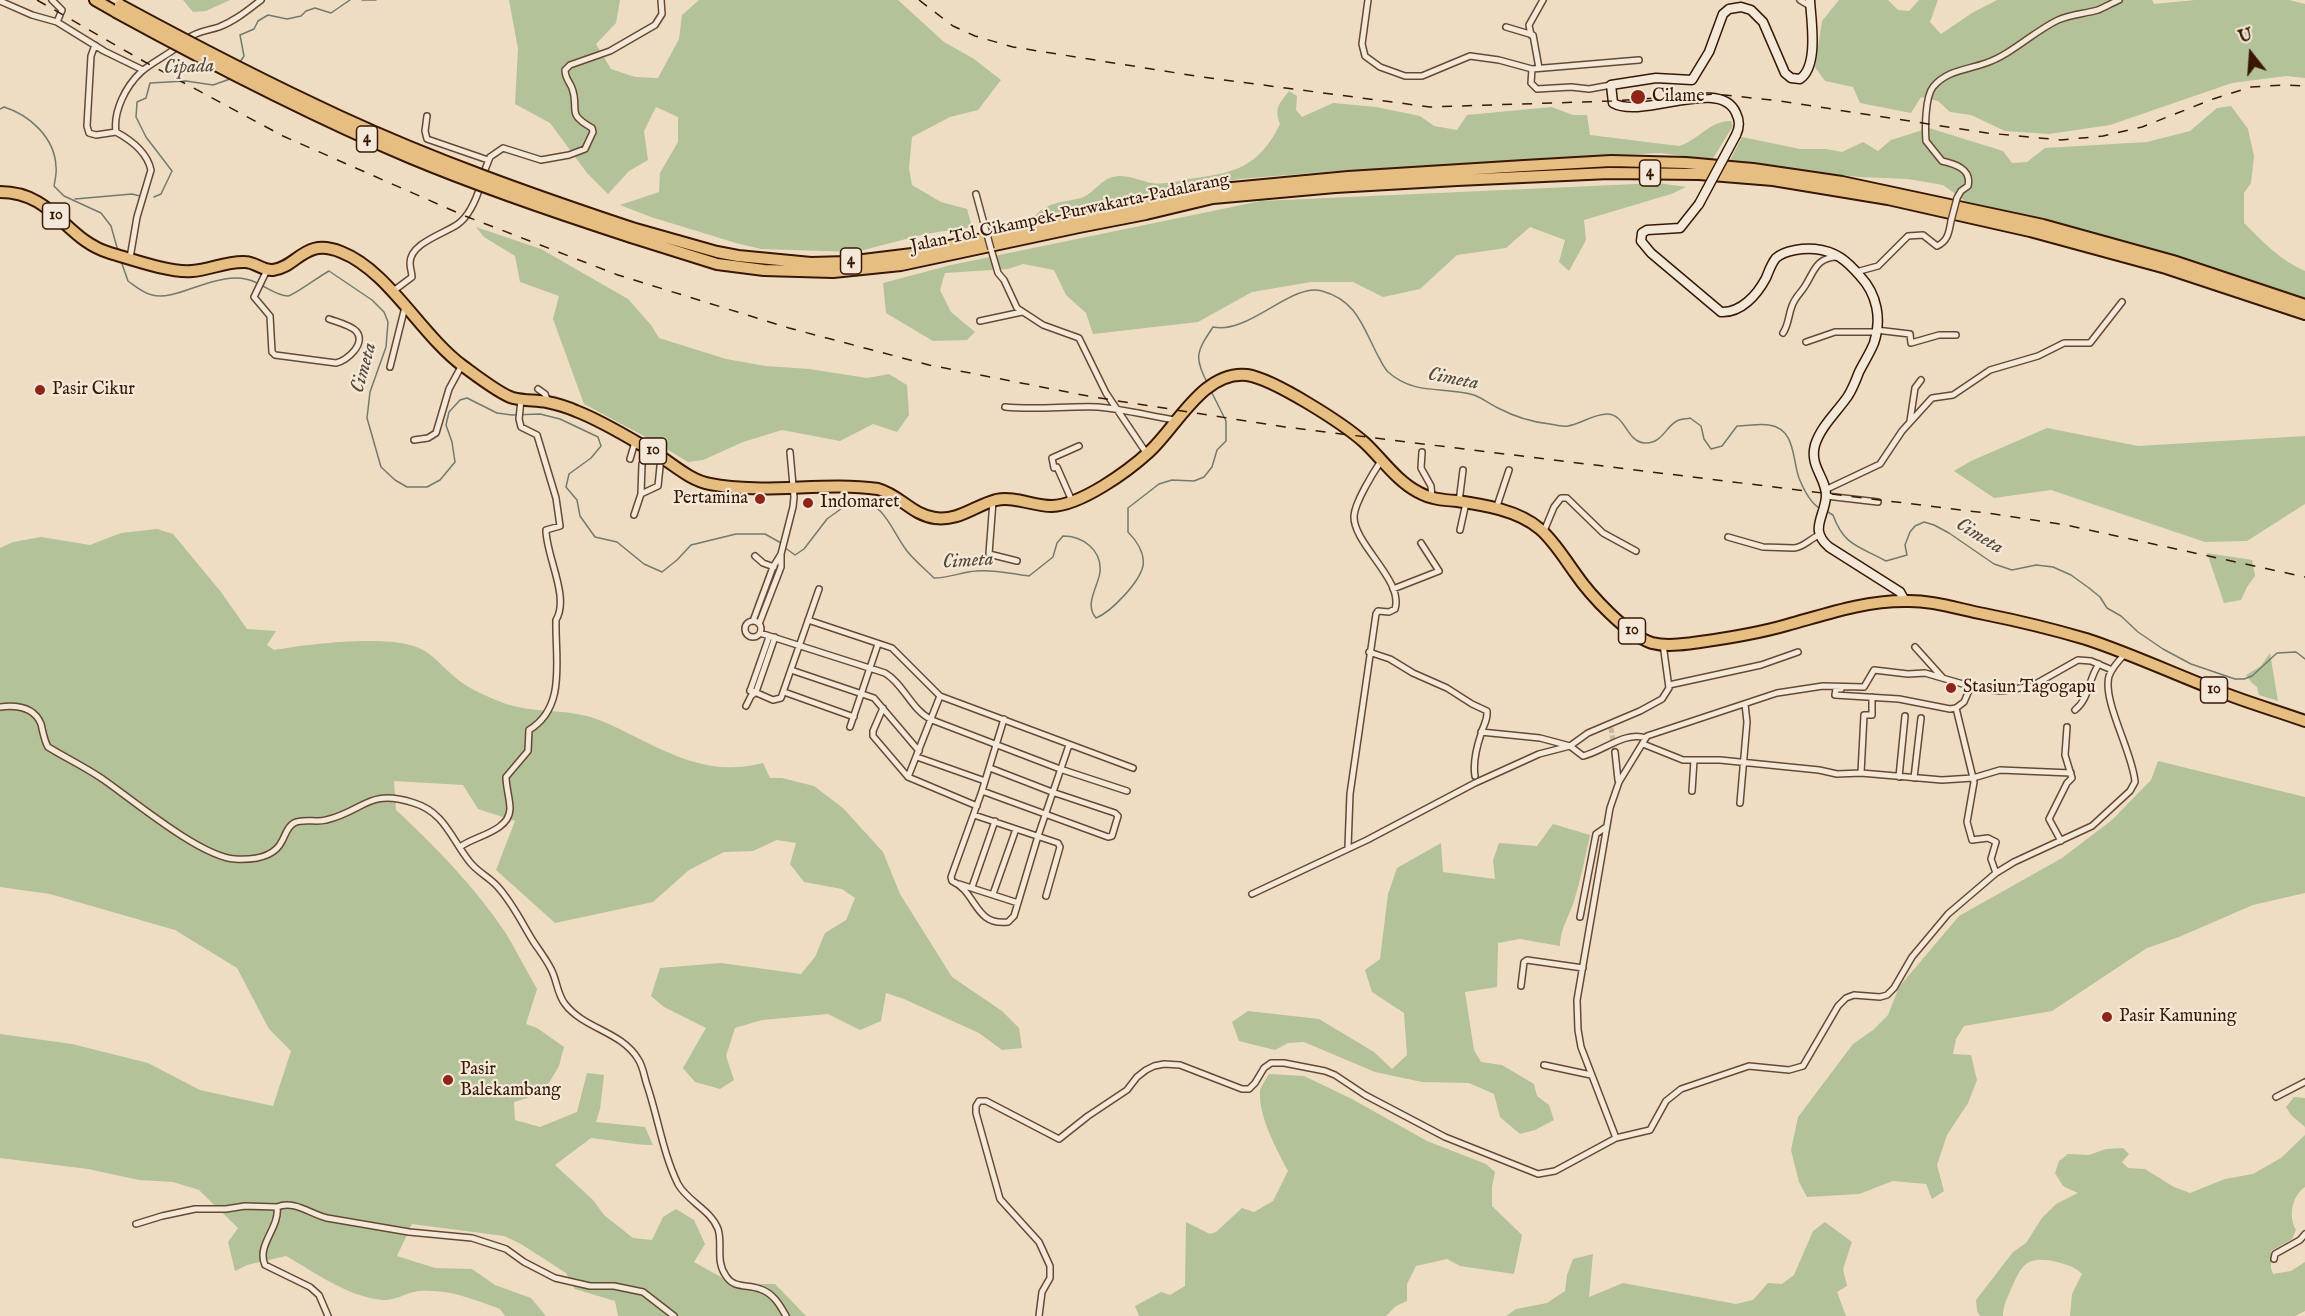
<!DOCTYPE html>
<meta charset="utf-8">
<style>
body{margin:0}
#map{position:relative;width:2305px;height:1316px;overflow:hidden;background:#eeddc3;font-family:"IM FELL English",serif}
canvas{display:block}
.north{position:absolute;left:2221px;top:24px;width:60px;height:60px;-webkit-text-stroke:4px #f4e9d8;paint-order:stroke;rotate:343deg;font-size:16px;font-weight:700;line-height:24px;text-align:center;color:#381805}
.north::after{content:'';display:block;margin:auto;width:21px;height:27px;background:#381805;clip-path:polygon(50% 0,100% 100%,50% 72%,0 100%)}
</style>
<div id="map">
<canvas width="2305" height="1316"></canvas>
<div class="north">U</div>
</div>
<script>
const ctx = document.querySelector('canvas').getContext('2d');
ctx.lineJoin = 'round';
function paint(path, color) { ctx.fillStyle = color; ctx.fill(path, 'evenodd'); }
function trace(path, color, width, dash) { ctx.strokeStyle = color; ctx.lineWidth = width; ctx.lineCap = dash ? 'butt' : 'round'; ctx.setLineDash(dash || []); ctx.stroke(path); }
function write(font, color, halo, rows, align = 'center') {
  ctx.font = font + ' "IM FELL English",serif'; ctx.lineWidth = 4.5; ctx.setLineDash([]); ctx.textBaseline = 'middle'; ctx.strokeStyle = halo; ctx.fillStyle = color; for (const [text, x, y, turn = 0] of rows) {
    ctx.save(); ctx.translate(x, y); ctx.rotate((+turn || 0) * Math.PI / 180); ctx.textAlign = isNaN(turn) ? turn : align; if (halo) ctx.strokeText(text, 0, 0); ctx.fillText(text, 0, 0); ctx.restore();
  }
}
paint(new Path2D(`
 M183,0H230L206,11L193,12Z
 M509,0H620L616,23L596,44L611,69L635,77L658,78L679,39L682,15L699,0H898L944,42L974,59L1001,80L978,110L950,117L912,137L909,168L912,185L941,202L967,209L972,227L925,234L856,252L761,249L736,243L651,217L620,205L659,192L660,173L678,142V117L656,107L644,131L648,160L629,171L608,194L587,173L550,123L515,104L518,49Z
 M1839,0H1888L1898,10L1909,11L1919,0H1938L1930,22L1941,34L1972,13L1997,0H2152L2154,4L2195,0H2289L2305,4V78L2286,76L2232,83L2110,125L2049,134L2005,131L1971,115L1950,112L1938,101L1921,97L1911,113L1860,103L1853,87L1825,81L1815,67L1822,21Z
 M1289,91L1297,96L1296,110L1302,117L1333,103L1376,107L1420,116L1434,126L1457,130L1467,115L1552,107L1573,115H1587L1590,135L1679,146C1699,140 1709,121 1731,121L1733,126L1712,160L1661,153L1337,171L1239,179L1137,199L1035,224L1033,219C1045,201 1063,203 1081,198C1096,193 1101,176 1120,176C1131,176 1141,181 1152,183C1162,185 1177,181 1188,179C1233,173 1258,169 1280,124C1274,108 1279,104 1289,91Z
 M2231,106L2248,129L2254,156L2251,183L2244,193V223C2262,241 2281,261 2305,271V300L2264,289L2202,265L2120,240L2052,221L1965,201L1943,185L1908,179L1859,177L1729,162L1742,137L1800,149H1826L1842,152L1863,142L1878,151L1891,140L1929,128L2003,151L2012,163L2027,162L2045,148L2147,142L2190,131L2217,108Z
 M1658,183L1686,187L1671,194L1584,220L1586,240L1569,271L1559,262L1565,240L1530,227L1506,248L1457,255L1420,289L1383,297L1353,282H1311L1252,292L1198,322L1093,334L1086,313L1066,295L1054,270L1023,264L1008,269L945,273L940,290L951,312L975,332L967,340L933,341L886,313L883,283L951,265L1261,201Z
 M476,227L541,249L628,299L651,325L659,338L726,359L766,366L809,369L867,378L889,374L907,385L909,415L897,432L873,424L840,441L782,430L743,442L703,460L688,462L655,442L584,404L553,319L559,296L520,282L515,256L484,237Z
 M2047,428L2138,446L2305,436V504L2247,541L2205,542L2051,490L1994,498L1954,471L1971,461Z
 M157,529L173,534L221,592L247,629L276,631L267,645L274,650C307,644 395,633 423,650C437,658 448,673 461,682C475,692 491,698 506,704C541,715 571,707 604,722C646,740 688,770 736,767C745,767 754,765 763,763L770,778H782L814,786L843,808L883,852L900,894L952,977L1002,1011L1019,1028L1022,1048L1002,1050L979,1033L904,999L886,993L881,1021L860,1030L828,1014L762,1020L735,1028L726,1056L734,1080L720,1089L695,1082L683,1068L706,1028L664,1007L651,996L660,968L721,963L801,974L815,957L825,933L846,920L855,898L842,889L804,882L790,864L796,843L777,840L753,851L724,852L689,870L653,902L555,923L496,870L515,821L478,809L463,785L394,781L396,810C436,847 474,886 505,932C516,950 526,970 537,989L526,1024L537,1028L564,1047L559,1066L543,1093L514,1102L515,1120L540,1127L577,1112L587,1073L604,1075L600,1109L596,1122L645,1127L653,1145C632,1145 612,1140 591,1138L555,1165L593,1200L604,1215L633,1238L652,1240L663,1217L676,1209L694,1220L705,1244L694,1262L733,1284H775L806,1316H618L615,1301L575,1289L566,1273L521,1244L504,1236L412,1224L397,1256L435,1268L472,1269L495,1285L531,1298L546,1316H505L500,1309C472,1299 450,1289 419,1291C407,1292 395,1301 383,1300C348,1297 316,1273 286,1256L247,1265L235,1271L228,1242L238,1228L199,1190L173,1182L139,1180L88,1169L0,1158V1034L72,1044L148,1063L200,1090L273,1106L291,1051L269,1029L237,968L175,930L50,894L0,887V548L13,542L41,537L90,545L121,533Z
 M2207,553L2252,560L2255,576L2247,587L2241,600L2224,603Z
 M2270,653L2278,701L2259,695L2257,687L2252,683L2246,675L2261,666Z
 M2158,761L2305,797V893L2253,905L2179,937L2147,948L2052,1011L1964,1026L1956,1039L1953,1054L1971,1055L1977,1080L1968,1103L1947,1135L1937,1165L1944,1191L1932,1199L1926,1184L1893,1181L1859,1194L1807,1197L1799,1182L1791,1150L1798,1117L1853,1044L1873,1030L1888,1015L1899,987L1959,916L2062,858L2112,820L2151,780Z
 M1553,824L1590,835C1585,857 1581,879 1574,901C1568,920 1561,926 1560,946L1520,939L1498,943L1497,987L1465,992L1474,1050L1481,1062L1502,1065L1534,1084L1537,1096L1549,1105L1554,1120L1535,1130L1520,1134L1500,1117L1494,1094L1469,1083L1422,1082L1375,1072L1304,1042L1288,1043L1275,1050L1239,1041L1232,1022L1248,1011L1319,1019L1374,1052L1392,1069L1407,1055L1404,1013L1372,992L1365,970L1380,959L1388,894L1397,868L1441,843L1443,872L1495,879L1493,860L1499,843L1537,846Z
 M1269,1074L1304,1076L1352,1099L1427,1141L1486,1164L1495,1172L1492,1187V1206L1522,1235L1514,1274L1460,1266L1447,1259L1416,1266L1407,1284V1301L1396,1306L1386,1316H1139L1135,1306L1161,1292L1170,1295L1185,1286L1186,1222L1210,1234L1216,1232L1242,1208L1254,1212L1273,1201L1288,1171C1277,1150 1258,1116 1260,1091C1261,1086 1266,1079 1269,1074Z
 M2294,1097L2305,1098V1127L2291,1115L2286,1107Z
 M2305,1135V1187C2292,1196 2288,1216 2296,1230L2292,1239L2271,1251V1268L2273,1274L2291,1271L2305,1262V1311L2295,1316H2070L2072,1294L2082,1274C2074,1266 2067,1265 2057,1262C2027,1255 2022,1264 2011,1289C2007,1299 2003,1305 2003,1316H1980L1977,1311L1976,1300L2013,1252L2026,1243L2042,1218L2056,1204L2078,1193L2063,1186L2055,1173L2059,1161L2068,1154L2089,1155L2106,1149L2123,1148L2129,1154L2122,1162L2128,1168L2145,1169L2174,1187L2190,1193L2225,1179L2253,1174L2281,1158Z
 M1825,1222L1852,1242L1843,1269L1847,1286L1837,1292L1846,1316H1506L1516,1309L1547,1303L1565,1291L1567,1275L1573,1259L1593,1254L1589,1297L1623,1283L1736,1304L1753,1300L1768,1283L1782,1284L1794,1275L1813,1231Z`), '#b3c298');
trace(new Path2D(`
 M362,0H376
 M240,62L244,56L240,35L254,29L258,21L268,15L287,19L301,16L306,11L315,8L331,13L350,0
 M0,109L4,107C30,115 55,138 56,167C57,173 55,180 54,186L64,196L101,213L111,226L118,251
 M154,197L161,194L172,171L146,137L136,117L137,102L146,98L150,83L186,81L213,85L230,79
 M75,199L132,194L140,196
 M121,261L128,281C135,286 143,293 152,295C178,303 221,265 257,283
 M261,285C269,289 279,296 288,296C293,296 321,275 329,271L372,300L384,312L388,322L386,347L370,392L367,418L381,467L395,480L407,487H427L440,480L455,462L452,442L446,425L449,412L460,400L467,398L497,413L512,415L540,414L560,419L598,437L601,446L591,458L569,474L566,487L577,500L580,516L595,537L617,542L644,564L662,572L677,560L691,545L736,534H765L781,543
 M1208,384C1193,357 1197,351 1213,327C1248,335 1292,282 1322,291C1355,300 1362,324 1376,352C1380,359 1383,367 1388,372C1415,396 1444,386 1474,395C1482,398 1490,404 1498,408C1515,417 1531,422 1550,424C1555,425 1562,427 1568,426C1580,424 1594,414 1607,414C1626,414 1626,442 1645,443C1662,444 1666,426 1677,421C1680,419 1687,419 1690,418L1701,426L1704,439L1711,449L1722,446L1737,426C1747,426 1760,423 1769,425C1796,429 1792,459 1799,478C1803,488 1810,502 1819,508
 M1826,511L1833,515C1844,546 1859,546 1886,561L1907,555L1905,545L1910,532L1915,526L1924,522L1934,525L1949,533L1994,564L2012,570L2036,565L2053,567L2071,575L2089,588L2100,597L2107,608L2121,616L2138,632L2163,649L2191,664L2235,679H2244L2252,676L2277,653L2296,652L2305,659
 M784,547L795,555L804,549L827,519L856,498C886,505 890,528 907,551C915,561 925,569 934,578C949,578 962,572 976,571C993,569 1012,574 1029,576L1053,557L1057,543L1063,536C1083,536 1102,550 1100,572C1098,587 1084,604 1096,618C1111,612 1139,583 1143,566C1145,553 1136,540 1128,532V508L1159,484L1172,480L1194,481L1204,477L1212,467L1217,450L1226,441V421L1211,391`), '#727a6f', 1.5);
trace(new Path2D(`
 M1611,728L1615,752`), '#cab69d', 5, [5, 2.5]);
const street = new Path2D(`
 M52,0L62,10L57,22
 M1368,0L1362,44L1365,56L1380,67L1405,76H1422L1470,56L1499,60L1532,69L1639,60
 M1800,0L1810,6
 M0,1L32,15L57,22L104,51L143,70
 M1506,27L1533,35L1539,68
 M1531,35L1529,25L1543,0
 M187,39C197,31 207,31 219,27C235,21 248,10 261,0
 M95,45L91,56L87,126L89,133L96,135L116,132
 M1532,69L1531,83L1537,89L1571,87L1589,89L1611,85
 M427,116L425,131L427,139L488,160
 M483,175L490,157L503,148L541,160L569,155L585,149L593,132L592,128C565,113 580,110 572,88C569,81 565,78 565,70L570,65L610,51L655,25L662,14L661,0
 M976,194L983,220
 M1957,198L1961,191L1968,186C1972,169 1955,164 1942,161L1926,141C1925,129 1925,97 1933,87C1947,70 1967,70 1986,63C2012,54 2033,32 2058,20C2071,14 2084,14 2098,10C2105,7 2112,3 2119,0
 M991,249L998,273L1004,280L1017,308L1043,325L1079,338L1106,393L1147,454
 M130,258L137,217L151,170C147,152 131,140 116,132C113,111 126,86 141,72C152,62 168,55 180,45
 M267,270L254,297L270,316L272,352L275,355L336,363C347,361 367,343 356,331C350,325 337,322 329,319
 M1856,272L1878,266L1908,236L1923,235L1937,246C1948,241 1949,232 1951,221
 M392,292L412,277C412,273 410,268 410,263C410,243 444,234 458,224C469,216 477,197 481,184
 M980,321L1022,312
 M1876,330L1910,334L1911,343L1939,335H1956
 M1783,333C1789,324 1788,316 1792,306C1795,297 1800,294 1805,286C1814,272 1816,257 1838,257
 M1806,342L1835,332H1876
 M390,367L405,307
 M538,389L545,394L548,402
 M1005,407C1036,410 1066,406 1098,407C1123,409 1150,416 1175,420
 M1910,421L1915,388L1921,380
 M414,440L428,438L436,433L449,389L462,365
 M1422,452L1421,468L1431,486L1432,498
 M630,459L635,442
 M1825,490L1880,464L1902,431L1932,398L1953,395L1990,370L2038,356L2064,343H2090L2122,302
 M641,494L658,486L661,457
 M1826,496L1878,502
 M993,501L989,554L1017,561
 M1072,501L1057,467L1054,468L1052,458L1079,446
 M1459,502L1463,470
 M1496,509L1509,470
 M634,515L641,494L642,464L650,450
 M1460,530L1466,503
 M1544,531L1554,507L1561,498H1567L1603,533L1636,551
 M1728,537L1763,547L1794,548C1805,547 1810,538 1820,535
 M755,556L763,563L774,567
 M1393,589L1439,571L1421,543
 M808,620L892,648L940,696L1133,768
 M745 629a8 8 0 1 1 16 0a8 8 0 1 1-16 0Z
 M753,621L773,567L781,554
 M759,624L781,567V554L793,507L794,497L790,452
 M760,633L885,673C904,684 911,710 932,720L1060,769L1127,791
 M1915,647L1942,677
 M1369,652L1390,659L1413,673L1447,688L1472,704L1487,711C1488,721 1483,725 1481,734C1477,746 1473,764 1475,776
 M791,670L874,698L919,751
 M1669,685L1761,665L1798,652
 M1971,686L1964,702L1956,708L1974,782L1967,822L1972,840L1988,838L1996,842L1991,859L1996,873
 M1841,689H1836L1835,695L1899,699L1950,709L1956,708
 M750,690L773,700L781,698L819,589
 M750,691L769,637
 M784,692L854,717
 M746,706L751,696L756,692L775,637
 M0,707C16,705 34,707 41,724C43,732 44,740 48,747C66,758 87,768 104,780C134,801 201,857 235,859C253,860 274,858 282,841C286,834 287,827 294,823C303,818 316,823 326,820C365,811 367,788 414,803C444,812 451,838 469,861C476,871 489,877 497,886C512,902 522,923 533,941C539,950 546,959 551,969C557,980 557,994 565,1004C584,1029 621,1031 638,1059C643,1066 644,1076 647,1085C658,1117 663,1154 678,1184C687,1201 711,1210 718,1229C723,1244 715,1261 726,1276C734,1289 748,1284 760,1289C773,1293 780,1305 786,1316
 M883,708L873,731V736L908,777L977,806
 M2075,710C2090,698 2088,679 2099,664
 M1004,719L982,791L951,877L952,881C977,892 974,926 1008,922L1014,916L1038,836L1069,745
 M850,727L878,644
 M1481,732L1540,738L1570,746L1583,756C1604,751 1624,731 1646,738
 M1643,744L1683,760H1720L1819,770L1837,774L1861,773L1942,780L1973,778L2000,770L2071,773
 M1615,752L1618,780
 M917,757L985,781
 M1861,773L1864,715H1872V697
 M908,777L940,696
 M1899,777L1905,716
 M1914,778L1921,718
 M982,791L1108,837L1112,836L1118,816L1115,813L1052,792L990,768
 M1692,791L1694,760
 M1740,803L1747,722L1745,704
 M974,815L1058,843L1060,847L1046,896
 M2061,841L2049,819L2067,783L2072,778L2065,755L2067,727
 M460,847C474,836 509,832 510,809C510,799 506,787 506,777L528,751L529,730C567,707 555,659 556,620C570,597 546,556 546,530L560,526L556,498L537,435L521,427L519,419L521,400
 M1348,847L1350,794L1376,614L1378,611L1389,612L1395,609C1404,580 1353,544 1354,516C1355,502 1373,473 1381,461
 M959,884L1018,903
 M972,887L995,821
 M993,894L1016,829
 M1252,894L1367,840L1475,783L1539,754L1570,746L1588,733L1640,711L1662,699L1669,688L1663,644
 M1580,917L1596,834L1606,827
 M1521,986L1524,962L1527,960L1583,968
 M1544,1065L1591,1075
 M2276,1097L2305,1082
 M1616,1138L1581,1047L1578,1030L1577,1000L1610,808L1619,782L1647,736L1777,693L1823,686L1864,687L1874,670L1908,674L1925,673L1980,689L2002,691L2032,686L2078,660L2091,661L2112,670
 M136,1224L162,1216L195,1209H226L245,1206L277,1207
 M2274,1259L2275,1254L2300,1240L2305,1234
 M328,1316L319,1295L310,1287L265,1265C256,1245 280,1228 277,1207C295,1200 310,1214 327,1218L409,1232L472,1238L506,1249L524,1262L555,1278L590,1286H614L643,1292L674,1316
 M1039,1316L1042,1292L1050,1278V1266L1039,1242L1000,1199L976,1113V1106L979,1101H986L1059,1139L1088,1116L1127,1090L1137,1077L1146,1070L1154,1066L1164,1064L1180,1065L1242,1089H1249L1255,1083L1264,1068L1271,1063H1284L1325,1071L1335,1075L1365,1095L1445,1137L1538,1174L1555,1171L1616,1138L1650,1130L1666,1101L1681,1089L1749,1066L1789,1070L1803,1066L1838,1006L1846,998L1854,995L1880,997L1887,995L1894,988L1912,957L1948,914L1996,873L2014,862L2092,826L2130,791L2135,782C2133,753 2102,701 2109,676C2112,668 2120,659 2126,653`);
const secondary = new Path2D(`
 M1736,135C1740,127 1740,121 1736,113C1720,76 1643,120 1613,103L1611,85L1656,78L1692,80L1709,52L1723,14L1729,9L1741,7L1751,10L1763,22L1785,73L1791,78L1800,79C1819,66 1811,20 1810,0
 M1699,204L1680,228L1647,230L1642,233L1641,241L1651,253L1721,312C1741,313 1757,295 1766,278C1769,271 1771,264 1776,258C1785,250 1804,248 1815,249C1836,251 1847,261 1860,276C1877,294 1882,319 1874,343C1870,353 1864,362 1859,372C1856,380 1853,388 1848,396C1837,412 1821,426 1815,445C1809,467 1827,478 1826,497C1824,518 1809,530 1829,547L1900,592L1905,601`);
const highway = new Path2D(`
 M95,0L116,12
 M0,192C54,192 65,240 110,253C131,259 170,273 192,271C210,270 226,261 245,262C255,262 263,271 273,270C298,267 304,237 341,252C388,270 421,335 463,366C474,374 501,395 513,398C524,401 536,400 547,402C557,404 567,407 576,411C602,421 626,436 650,450C670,461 688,480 710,484C766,495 823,481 878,489C900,495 912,515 935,518C959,521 974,506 996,500C1015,496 1033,506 1052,506C1081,505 1127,472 1149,452C1176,428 1203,370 1247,375C1274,379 1344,424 1365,443C1382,459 1397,481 1418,492C1430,499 1443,500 1457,501C1484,505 1518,510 1540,529C1554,541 1564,558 1575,573C1590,595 1627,635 1652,643C1667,647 1685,644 1700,642C1729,638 1759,633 1787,625C1827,614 1863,601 1905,601C1931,600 1958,609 1984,614C2019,621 2052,629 2086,639C2132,654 2176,675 2221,692C2249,703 2277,711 2305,721
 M632,228L717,252L738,256L811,263L847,262L912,254L1211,190L1348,177L1524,166L1611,161L1686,163L1753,169L1842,182L2043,225L2173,261L2305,305
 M631,237L717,264L764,270L833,272L901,265L1079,227L1146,214L1213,198L1335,187L1457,180L1609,173L1699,174L1773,180L1888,199L2030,231L2166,268L2305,314`);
trace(street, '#664934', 8);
trace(secondary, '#381805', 11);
trace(highway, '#381805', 14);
trace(street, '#f4e9d8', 5);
trace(secondary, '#f4e9d8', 8);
trace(highway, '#e7be82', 10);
trace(new Path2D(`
 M37,0L145,62L283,136L465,216L618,275L789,328L929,365L1093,397L1285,427L1994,514L2066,525L2305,577
 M919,0L953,26L975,36L1013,47L1202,77L1430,107L1612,101L1715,94L1780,101L1987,133L2061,140L2103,136L2142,127L2213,99L2251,87L2283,85L2305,86`), '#381805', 1.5, [10, 10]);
const streetBridge = new Path2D(`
 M983,220L991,249
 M1951,221L1957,198`);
const secondaryBridge = new Path2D(`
 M1699,204L1736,135`);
const highwayBridge = new Path2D(`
 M120,5C192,44 265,82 339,116C434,160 533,195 632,228
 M116,12C213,65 310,115 411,158C483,188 557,213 631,237`);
trace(streetBridge, '#664934', 8, []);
trace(secondaryBridge, '#381805', 11, []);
trace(highwayBridge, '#381805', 14, []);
trace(streetBridge, '#f4e9d8', 5);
trace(secondaryBridge, '#f4e9d8', 8);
trace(highwayBridge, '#e7be82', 10);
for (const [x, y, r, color] of [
 [1638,97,8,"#8f2418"],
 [40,390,6,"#8f2418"],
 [760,499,6,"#8f2418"],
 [808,503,6,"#8f2418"],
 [1951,688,6,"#8f2418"],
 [2107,1017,6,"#8f2418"],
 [448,1080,6,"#8f2418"]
]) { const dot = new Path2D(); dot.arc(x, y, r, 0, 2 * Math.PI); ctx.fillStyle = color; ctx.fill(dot); trace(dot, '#f4e9d8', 2); }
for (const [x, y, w] of [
 [367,139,21],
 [1650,173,21],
 [56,216,27],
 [851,261,21],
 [653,451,27],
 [1632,631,27],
 [2214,690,27]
]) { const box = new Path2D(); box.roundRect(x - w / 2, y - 13, w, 26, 4.5); ctx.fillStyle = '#f4e9d8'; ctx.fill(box); trace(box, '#381805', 1.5); }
write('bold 16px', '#381805', null, [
 ["4",367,139],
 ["4",1650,173],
 ["10",56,216],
 ["4",851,261],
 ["10",653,451],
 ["10",1632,631],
 ["10",2214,690]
]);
write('18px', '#381805', '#f4e9d8', [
 ["Cilame",1652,97],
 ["Pasir Cikur",52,390],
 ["Pertamina",748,499,"right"],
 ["Indomaret",820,503],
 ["Stasiun Tagogapu",1963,688],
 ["Pasir Kamuning",2119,1017],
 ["Pasir",460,1070],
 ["Balekambang",460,1091]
], 'left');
write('18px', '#381805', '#f4e9d8', [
 ["Jalan Tol Cikampek–Purwakarta–Padalarang",1070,214,-12]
]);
write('italic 20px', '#55493a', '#f4e9d8', [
 ["Cipada",189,68,-2],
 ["Cimeta",365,368,-75],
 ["Cimeta",1453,380,11],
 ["Cimeta",1979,537,31],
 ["Cimeta",968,562,-4]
]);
</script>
